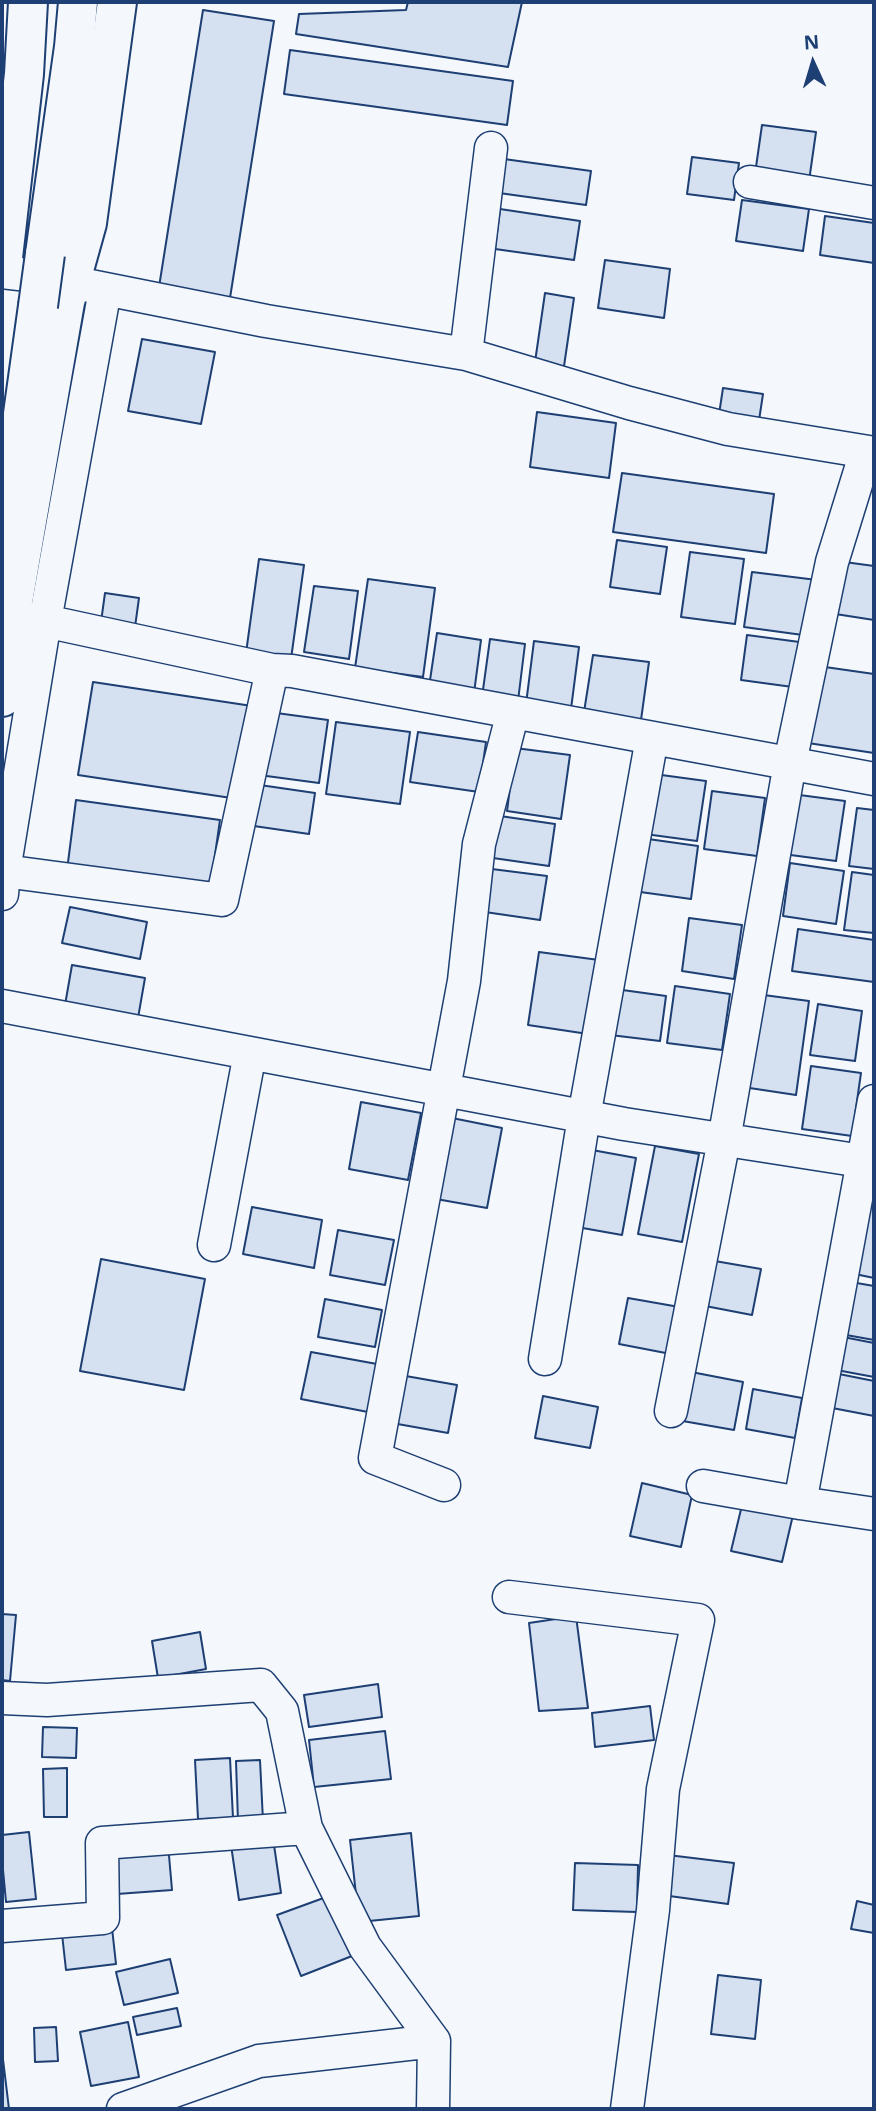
<!DOCTYPE html>
<style>
body{margin:0}
#map{position:relative;width:876px;height:2111px;overflow:hidden;background:#f4f7fb;font-family:"Open Sans",sans-serif}
canvas{display:block}
.frame{position:absolute;inset:0;border:4px solid #1d3f73;pointer-events:none}
.north{position:absolute;left:778px;top:28px;width:70px;height:70px;-webkit-text-stroke:5px #f4f7fb;paint-order:stroke;rotate:356deg;font-size:19px;font-weight:700;line-height:28px;text-align:center;color:#1d3f73}
.north::after{content:'';display:block;margin:auto;width:24px;height:32px;background:#1d3f73;clip-path:polygon(50% 0,100% 100%,50% 72%,0 100%)}
</style>
<div id="map">
<canvas width="876" height="2111"></canvas>
<div class="frame"></div>
<div class="north">N</div>
</div>
<script>
const ctx = document.querySelector('canvas').getContext('2d');
ctx.lineJoin = 'round';
function paint(path, color) { ctx.fillStyle = color; ctx.fill(path, 'evenodd'); }
function trace(path, color, width, dash) { ctx.strokeStyle = color; ctx.lineWidth = width; ctx.lineCap = dash ? 'butt' : 'round'; ctx.setLineDash(dash || []); ctx.stroke(path); }
const building = new Path2D(`
 M408,2H522L508,67L296,34L299,14L406,10Z
 M203,10L274,21L230,298L159,287Z
 M290,50L513,81L507,125L284,94Z
 M762,125L816,132L808,188L754,181Z
 M692,157L739,163L734,200L687,194Z
 M504,159L591,171L586,205L499,193Z
 M742,200L809,209L803,251L736,241Z
 M500,209L580,221L574,260L495,249Z
 M825,216L874,223V263L820,255Z
 M605,260L670,269L664,318L598,308Z
 M545,293L574,298L563,373L534,369Z
 M142,339L215,352L201,424L128,411Z
 M723,388L763,394L758,427L718,421Z
 M537,412L616,423L609,478L530,467Z
 M622,473L774,494L766,553L613,532Z
 M617,540L667,547L660,594L610,587Z
 M690,552L744,559L735,624L681,617Z
 M259,559L304,565L291,659L246,653Z
 M837,561L874,566V620L829,613Z
 M752,572L817,580L810,636L744,627Z
 M368,579L435,588L423,677L355,668Z
 M314,586L358,591L349,659L304,652Z
 M105,593L139,598L135,627L101,622Z
 M437,633L481,640L474,693L429,687Z
 M747,635L807,643L800,688L741,680Z
 M490,639L525,644L518,701L482,697Z
 M534,641L579,647L571,709L526,704Z
 M593,655L649,662L641,720L584,712Z
 M818,666L874,674V753L808,743Z
 M93,682L252,706L238,799L78,775Z
 M269,712L328,720L319,783L259,775Z
 M336,722L410,732L400,804L326,794Z
 M418,732L486,742L479,792L410,782Z
 M515,748L570,755L561,819L507,811Z
 M654,774L706,781L697,841L645,834Z
 M253,784L315,793L309,834L247,825Z
 M712,791L765,798L757,856L704,849Z
 M792,794L845,801L836,861L783,854Z
 M76,800L220,820L209,897L66,878Z
 M857,808L874,810V869L849,866Z
 M500,816L555,824L549,866L493,858Z
 M641,838L698,846L691,899L633,891Z
 M790,863L844,871L836,924L783,916Z
 M484,868L547,876L540,920L478,911Z
 M852,872L874,875V933L844,930Z
 M70,907L147,922L140,959L62,943Z
 M689,918L742,925L734,979L682,971Z
 M798,929L874,940V982L792,971Z
 M539,952L599,960L588,1034L528,1025Z
 M72,965L145,978L138,1018L65,1005Z
 M675,986L730,994L722,1050L667,1043Z
 M608,988L666,996L660,1041L602,1034Z
 M756,994L809,1001L796,1095L743,1087Z
 M818,1004L862,1011L855,1061L810,1055Z
 M811,1066L861,1073L852,1136L802,1129Z
 M361,1102L421,1113L408,1180L349,1169Z
 M452,1118L502,1128L487,1208L436,1199Z
 M655,1146L699,1154L682,1242L638,1234Z
 M592,1150L636,1158L622,1235L577,1227Z
 M868,1205L874,1207V1278L855,1274Z
 M252,1207L322,1220L314,1268L243,1254Z
 M338,1230L394,1240L385,1285L330,1275Z
 M101,1259L205,1279L184,1390L80,1371Z
 M709,1260L761,1269L752,1315L700,1305Z
 M845,1281L874,1286V1340L835,1333Z
 M628,1298L685,1308L676,1355L619,1344Z
 M325,1299L382,1310L375,1347L318,1337Z
 M838,1336L874,1343V1377L831,1369Z
 M311,1352L377,1364L368,1412L301,1399Z
 M686,1371L743,1382L734,1430L677,1420Z
 M834,1373L874,1381V1416L827,1407Z
 M400,1375L457,1385L448,1433L392,1423Z
 M753,1389L802,1398L795,1438L746,1429Z
 M543,1396L598,1407L590,1448L535,1438Z
 M642,1483L692,1495L681,1547L630,1536Z
 M742,1505L793,1515L782,1562L731,1551Z
 M2,1614L16,1615L10,1681L2,1680Z
 M576,1616L588,1708L539,1711L529,1623Z
 M200,1632L206,1669L158,1678L152,1641Z
 M378,1684L382,1717L309,1727L304,1695Z
 M650,1706L654,1740L595,1747L592,1713Z
 M43,1727L77,1728L76,1758L42,1757Z
 M385,1731L391,1779L314,1787L309,1740Z
 M230,1758L233,1818L198,1819L195,1760Z
 M260,1760L263,1821L238,1822L236,1761Z
 M67,1768V1817H44L43,1769Z
 M29,1832L36,1899L6,1902L2,1859V1835Z
 M411,1833L419,1916L359,1922L350,1840Z
 M273,1838L281,1893L239,1900L231,1845Z
 M168,1844L172,1890L117,1894L113,1848Z
 M668,1855L734,1863L728,1904L662,1895Z
 M575,1863L638,1865L637,1912L573,1910Z
 M329,1896L352,1956L301,1976L277,1915Z
 M857,1901L874,1905V1933L851,1929Z
 M112,1928L116,1964L66,1970L62,1934Z
 M170,1959L178,1993L124,2005L116,1972Z
 M718,1975L761,1980L755,2039L711,2034Z
 M177,2008L181,2026L137,2035L133,2017Z
 M128,2022L139,2077L91,2086L80,2032Z
 M56,2027L58,2061L35,2062L34,2028Z
 M2,2051L9,2109H2Z`);
paint(building, '#d5e0f0');
trace(building, '#1d3f73', 2);
const minor = new Path2D(`
 M750,182L874,203
 M2,272L45,277L266,321L466,354L629,403L728,429L874,453
 M466,354L491,148
 M2,619L45,621L272,670L292,671L874,779
 M4,871L222,900L272,670
 M2,894L4,871L45,621L105,290
 M2,1006L624,1124L874,1163
 M214,1245L250,1053
 M545,1359L584,1117L652,738
 M671,1411L724,1140L790,763L832,562L866,452
 M444,1485L375,1458L464,981L479,844L513,712
 M703,1486L800,1503L874,1514
 M800,1503L874,1101
 M509,1597L698,1620L663,1789L653,1910L627,2109
 M2,1698L47,1700L261,1685L282,1711L306,1828L365,1947L434,2041
 M2,1926L103,1918L102,1843L306,1828
 M123,2109L259,2061L434,2041L433,2109`);
const trunk = new Path2D(`
 M2,697L10,619L65,302L87,223L117,2`);
const motorway = new Path2D(`
 M45,254L74,47L78,2
 M2,266L24,74L28,2
 M2,565L38,306`);
trace(minor, '#1d3f73', 35);
trace(trunk, '#1d3f73', 42);
trace(motorway, '#1d3f73', 42);
trace(minor, '#f4f7fb', 32);
trace(trunk, '#f4f7fb', 38);
trace(motorway, '#f4f7fb', 38);
const motorwayBridge = new Path2D(`
 M38,306L45,254`);
trace(motorwayBridge, '#1d3f73', 42, []);
trace(motorwayBridge, '#f4f7fb', 38);
</script>
